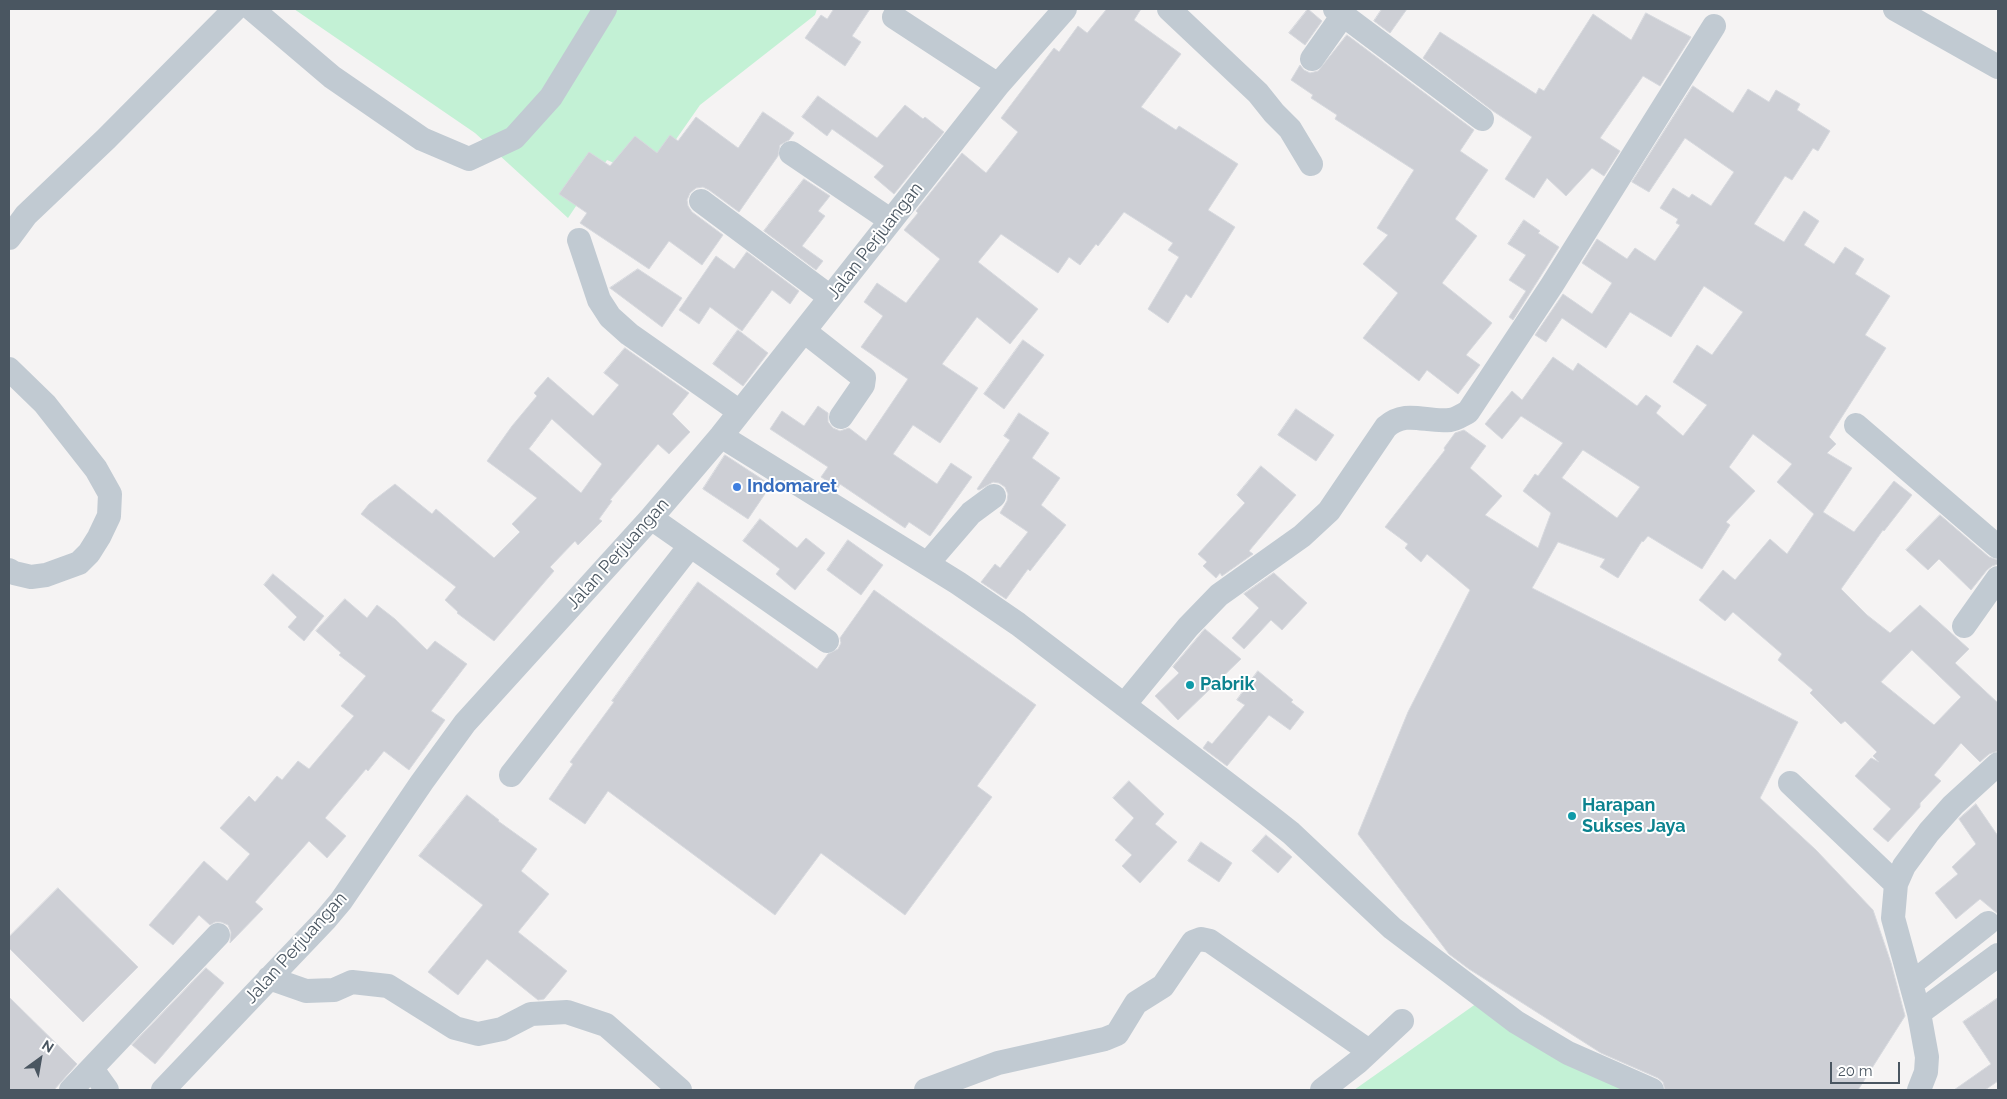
<!DOCTYPE html>
<style>
body{margin:0}
#map{position:relative;width:2007px;height:1099px;overflow:hidden;background:#f5f3f3;font-family:Raleway,sans-serif}
canvas{display:block}
.frame{position:absolute;inset:0;border:10px solid #4a5661;pointer-events:none}
.north{position:absolute;left:15px;top:1034px;width:50px;height:50px;-webkit-text-stroke:4px #fff;paint-order:stroke;rotate:32deg;font-size:14px;font-weight:700;line-height:20px;text-align:center;color:#4a5661}
.north::after{content:'';display:block;margin:auto;width:18px;height:22px;background:#4a5661;clip-path:polygon(50% 0,100% 100%,50% 72%,0 100%)}
.scale{position:absolute;left:1830px;top:1062px;width:70px;height:22px;box-sizing:border-box;border:2px solid #4a5661;border-top:0;padding-left:6px;font-size:15px;line-height:18px;white-space:nowrap;color:#4a5661;-webkit-text-stroke:4px #fff;paint-order:stroke}
</style>
<div id="map">
<canvas width="2007" height="1099"></canvas>
<div class="frame"></div>
<div class="north">N</div>
<div class="scale">20 m</div>
</div>
<script>
const ctx = document.querySelector('canvas').getContext('2d');
ctx.lineJoin = 'round';
function paint(path, color) { ctx.fillStyle = color; ctx.fill(path, 'evenodd'); }
function trace(path, color, width, dash) { ctx.strokeStyle = color; ctx.lineWidth = width; ctx.lineCap = dash ? 'butt' : 'round'; ctx.setLineDash(dash || []); ctx.stroke(path); }
function write(font, color, halo, rows, align = 'center') {
  ctx.font = font + ' Raleway,sans-serif'; ctx.lineWidth = 4; ctx.setLineDash([]); ctx.textBaseline = 'middle'; ctx.strokeStyle = halo; ctx.fillStyle = color; for (const [text, x, y, turn = 0] of rows) {
    ctx.save(); ctx.translate(x, y); ctx.rotate((+turn || 0) * Math.PI / 180); ctx.textAlign = isNaN(turn) ? turn : align; if (halo) ctx.strokeText(text, 0, 0); ctx.fillText(text, 0, 0); ctx.restore();
  }
}
paint(new Path2D(`
 M294,9H817L815,15L700,105L649,178L607,160L568,218L475,133Z
 M1480,1001L1659,1086L1665,1090H1354Z`), '#c3f1d5');
const building = new Path2D(`
 M834,9H870L852,36L861,42L845,66L805,38L821,15L827,19Z
 M1107,9H1141L1134,20L1181,54L1141,107L1176,130L1179,126L1238,164L1208,210L1235,227L1191,298L1186,294L1168,323L1148,309L1179,257L1168,250L1173,243L1124,212L1098,246L1096,244L1080,265L1069,257L1058,273L1001,234L978,262L1038,309L1010,344L977,317L942,364L978,388L940,443L913,425L893,454L937,484L951,463L972,477L930,536L909,522L905,528L840,484L838,488L821,477L828,467L770,429L782,411L804,426L818,406L828,413V422L833,428L840,431L849,428L866,441L908,379L861,347L883,316L864,302L877,283L906,303L940,259L904,230L918,213L916,211L962,153L986,173L1018,132L1001,118L1054,48L1059,52L1078,26L1087,33Z
 M1308,9L1322,21L1305,45L1289,33Z
 M1382,9H1407L1390,33L1374,21Z
 M1646,13L1691,37L1660,86L1643,76L1600,138L1620,151L1604,176L1592,168L1566,196L1547,178L1534,198L1505,179L1532,137L1493,111L1423,58L1440,32L1536,94L1539,88L1544,91L1593,14L1631,40Z
 M1347,35L1474,130L1460,151L1488,170L1455,219L1477,236L1442,283L1492,323L1466,355L1480,365L1458,394L1427,370L1419,381L1363,338L1398,293L1363,264L1388,235L1377,228L1414,170L1335,119L1337,115L1311,98L1313,95L1291,80L1300,65L1304,70L1310,73L1318,71Z
 M1693,86L1733,113L1748,89L1769,102L1776,90L1800,104L1797,110L1830,131L1818,151L1813,148L1792,180L1785,176L1754,224L1784,242L1804,211L1819,221L1804,245L1834,264L1845,247L1864,259L1855,274L1890,296L1865,335L1886,348L1829,437L1836,444L1827,453L1852,468L1823,512L1854,532L1894,481L1912,495L1884,531L1883,530L1841,589L1867,615L1890,633L1920,605L1969,649L1955,663L1998,703V751L1989,754L1980,762L1961,743L1934,775L1941,781L1920,803V807L1888,842L1873,829L1891,809L1855,776L1871,758L1879,762L1873,756L1877,752L1845,721L1841,724L1810,693L1813,690L1778,660L1782,654L1733,612L1725,621L1699,600L1723,570L1735,580L1770,539L1787,554L1814,514L1777,482L1792,464L1753,434L1729,467L1755,491L1726,522L1730,525L1702,569L1648,536L1643,542L1642,541L1618,578L1600,567L1605,559L1558,542L1532,588L1798,722L1760,798L1816,850L1873,910L1891,963L1905,1016L1858,1090H1665L1663,1082L1658,1078L1601,1053L1469,969L1449,954L1358,834L1408,712L1470,590L1427,554L1421,562L1405,548L1408,544L1385,527L1445,450L1444,448L1455,433L1464,430L1486,446L1470,468L1502,496L1485,515L1538,548L1551,513L1523,491L1535,474L1538,476L1563,443L1521,416L1502,439L1485,424L1512,391L1522,400L1553,357L1573,371L1578,363L1637,406L1646,395L1661,406L1656,413L1683,436L1707,405L1673,382L1697,345L1712,355L1743,312L1704,286L1671,337L1630,312L1606,348L1562,318L1546,342L1535,335L1563,294L1592,314L1612,283L1582,263L1597,239L1627,259L1635,248L1655,261L1680,225L1676,223L1678,219L1660,208L1673,188L1689,198L1692,194L1711,206L1734,172L1685,138L1649,192L1632,182ZM1583,450L1640,487L1617,518L1562,478ZM1912,650L1961,697L1934,725L1881,682Z
 M818,96L877,138L905,105L923,119L925,117L944,132L894,194L874,177L884,166L832,129L827,136L802,117Z
 M763,112L794,133L789,140L780,145L778,156L739,212L709,190L703,187L696,188L690,193L687,200L688,206L692,212L723,235L702,265L669,241L649,269L580,223L587,213L559,194L589,152L610,166L635,136L657,153L670,135L678,141L696,117L738,148Z
 M804,179L830,196L818,211L825,216L802,246L823,261L816,270L764,231Z
 M1524,220L1540,231L1538,233L1559,247L1513,320L1509,317L1526,291L1509,280L1526,255L1508,244Z
 M747,252L799,291L790,304L772,290L742,331L710,307L699,324L679,310L716,256L734,269Z
 M638,269L682,298L662,327L610,288Z
 M738,330L768,353L743,386L713,364Z
 M1023,340L1044,355L1004,409L984,394Z
 M625,348L689,393L672,414L690,432L669,454L658,444L610,500L612,501L599,519L602,521L578,545L575,541L550,567L554,571L494,641L457,613L458,612L445,600L456,587L361,514L369,504L395,484L432,514L436,509L494,558L520,532L512,524L537,498L487,461L512,426L537,396L534,393L548,377L593,416L619,385L604,373ZM552,419L602,464L581,493L529,449Z
 M1296,409L1334,435L1316,461L1278,435Z
 M1019,413L1049,433L1032,458L1060,478L1041,505L1066,525L1030,571L1028,569L1006,599L981,582L995,564L1000,568L1028,532L1000,513L1007,501L1008,494L1005,487L999,483L993,482L979,490L977,489L1010,440L1004,436Z
 M725,455L771,485L748,519L703,489Z
 M1261,466L1296,495L1249,551L1253,554L1222,576L1220,573L1216,578L1203,566L1207,562L1198,554L1245,503L1237,495Z
 M1940,515L1989,557L1998,560V564L1992,566L1987,570L1971,590L1939,559L1928,570L1906,550Z
 M760,519L797,548L806,538L825,553L795,590L776,574L780,569L743,541Z
 M848,540L883,565L861,595L827,570Z
 M1274,573L1307,603L1282,630L1271,620L1244,649L1232,638L1259,608L1244,594Z
 M273,574L324,616L304,641L288,627L297,617L264,585Z
 M698,582L817,669L828,654L838,649L841,643L840,638L874,590L1036,705L977,786L992,797L905,915L821,853L775,915L608,791L585,824L549,799L573,764L570,762L614,702L612,701Z
 M345,599L367,618L377,605L395,619L427,650L435,641L467,664L431,711L445,720L409,770L384,751L368,771L366,769L325,818L346,836L327,858L309,841L255,902L263,909L230,943L231,932L228,925L221,922H215L210,925L199,915L173,945L149,925L204,861L227,881L250,854L220,828L249,796L255,802L277,776L282,780L298,761L309,769L354,716L341,706L366,676L339,655L341,653L316,631Z
 M1205,629L1241,659L1178,720L1155,696L1179,673L1173,667Z
 M1258,671L1293,700L1291,702L1304,712L1290,730L1269,715L1227,766L1203,748L1208,741L1212,744L1245,705L1237,700Z
 M1129,781L1164,814L1155,824L1177,842L1140,883L1122,866L1132,855L1115,840L1134,818L1113,798Z
 M467,795L499,820L498,821L537,849L521,871L549,894L518,932L567,971L544,999L538,1000L487,959L458,995L428,972L483,905L419,856Z
 M1976,804L1998,836V914L1980,899L1956,919L1935,893L1958,874L1952,867L1976,844L1959,819Z
 M1266,835L1292,857L1278,873L1252,851Z
 M1201,842L1232,863L1219,882L1188,861Z
 M58,888L138,967L83,1022L9,948V937Z
 M206,968L224,983L155,1064L132,1045Z
 M9,997L77,1064L54,1090H9Z
 M1998,998V1081L1985,1090H1954L1991,1064L1963,1022Z`);
paint(building, '#cdcfd5');
trace(building, '#d7d9de', 1);
trace(new Path2D(`
 M252,9L332,77L422,139L469,159L514,138L551,97L605,9
 M1169,9L1258,93L1274,113L1290,129L1311,164
 M1335,9L1482,119
 M1895,9L1998,67
 M894,17L998,85
 M1312,59L1343,15
 M791,153L890,220
 M701,201L830,297
 M9,238L26,215L106,139L235,9
 M579,240L599,300L610,317L629,334L740,412
 M804,331L864,378L863,385L841,417
 M9,369L45,404L96,469L110,494L109,516L99,537L89,553L79,563L46,575L31,577L14,573L9,570
 M1856,425L1998,547
 M721,436L958,583L1018,624L1267,814L1291,833L1392,928L1516,1022L1568,1053L1652,1090
 M651,518L827,641
 M927,564L971,513L994,496
 M1964,626L1998,578
 M1124,705L1188,627L1219,595L1302,536L1329,511L1386,427C1406,409 1426,423 1450,420C1457,419 1462,415 1468,412L1552,285L1714,26
 M511,775L690,546
 M1790,783L1896,884
 M269,978L306,991L334,990L352,982L388,986L455,1028L478,1034L502,1029L531,1014L567,1012L606,1025L680,1090
 M1911,984L1988,923
 M1919,1013L1998,955
 M92,1069L107,1090
 M71,1090L218,935
 M163,1090L325,920L341,901L422,782L465,723L651,518L721,436L998,85L1065,9
 M926,1090L998,1063L1105,1039L1117,1034L1136,1003L1163,986L1193,942L1201,939L1210,941L1369,1051
 M1322,1090L1358,1062L1402,1021
 M1919,1090L1926,1072L1927,1057L1919,1013L1893,918L1896,884L1904,866L1929,832L1953,805L1998,764`), '#c1cad2', 24);
for (const [x, y, r, color] of [
 [737,487,5,"#3f7fe0"],
 [1190,685,5,"#0f9aa8"],
 [1572,816,5,"#0f9aa8"]
]) { const dot = new Path2D(); dot.arc(x, y, r, 0, 2 * Math.PI); ctx.fillStyle = color; ctx.fill(dot); trace(dot, '#fff', 2); }
write('18px', '#4a5661', '#fff', [
 ["Jalan Perjuangan",875,241,-52],
 ["Jalan Perjuangan",618,554,-48],
 ["Jalan Perjuangan",296,948,-48]
]);
write('bold 18px', '#366cbe', '#fff', [
 ["Indomaret",747,487]
], 'left');
write('bold 18px', '#0d838f', '#fff', [
 ["Pabrik",1200,685],
 ["Harapan",1582,806],
 ["Sukses Jaya",1582,827]
], 'left');
</script>
